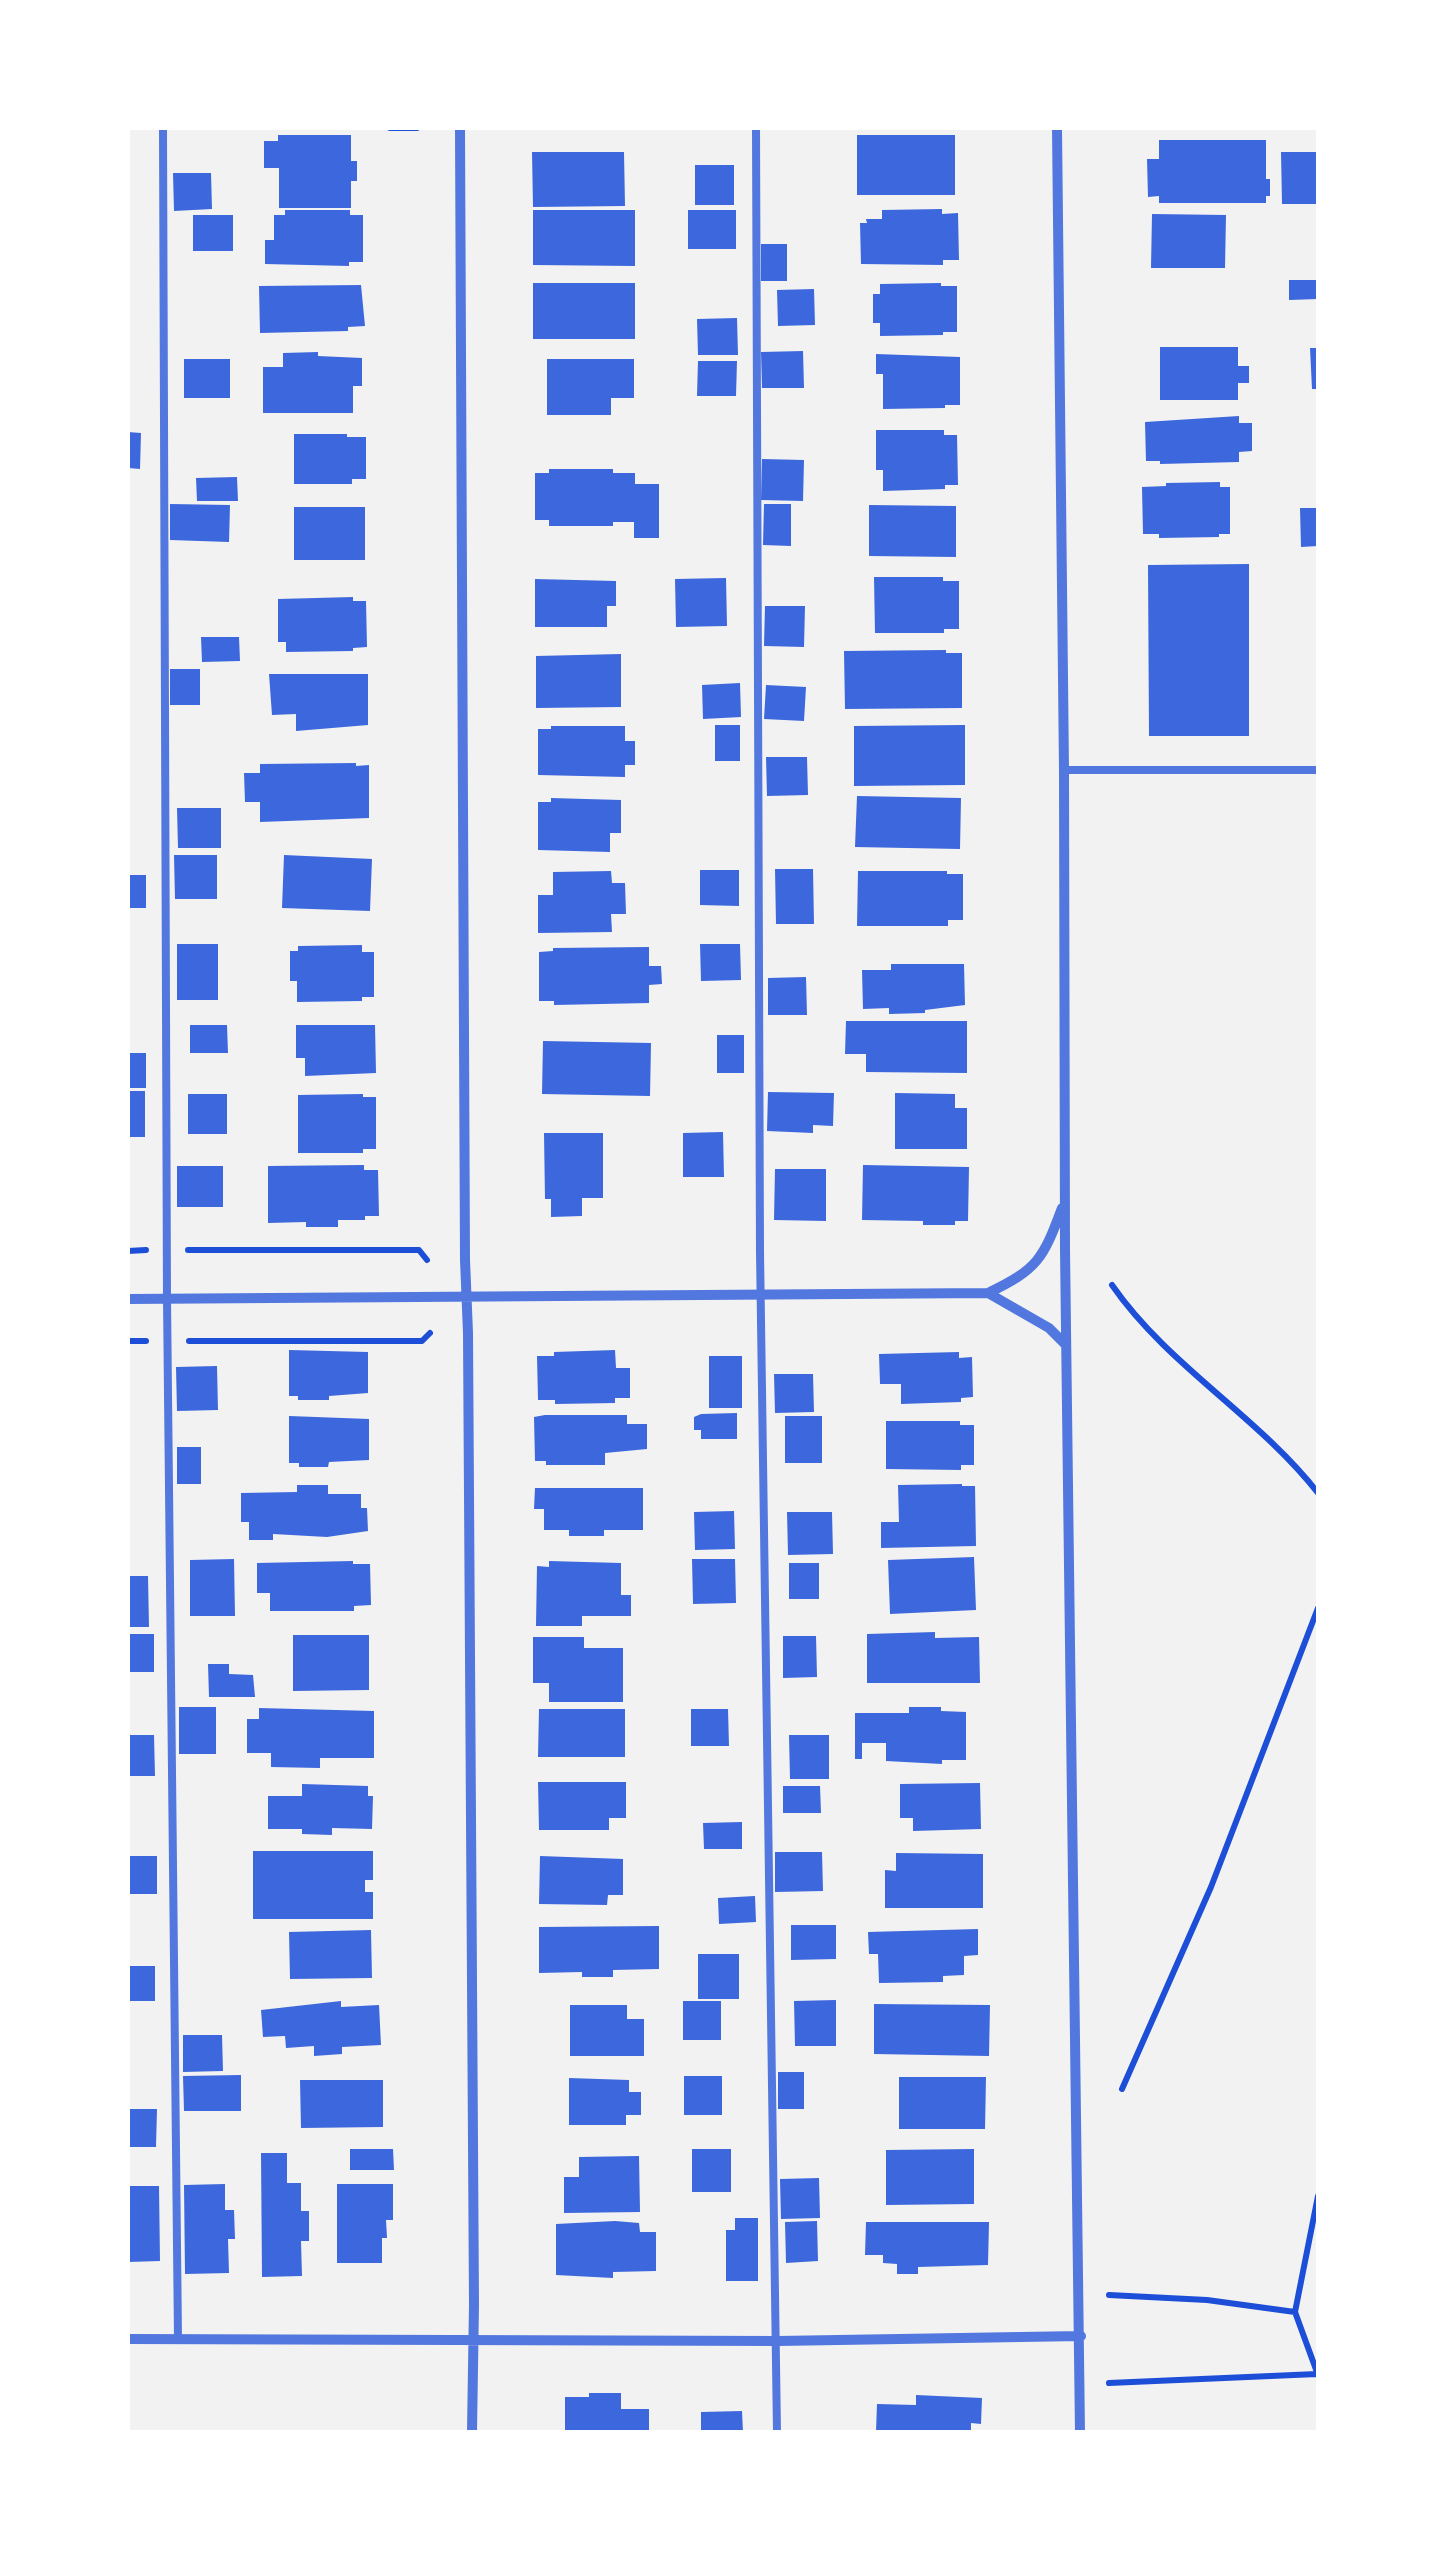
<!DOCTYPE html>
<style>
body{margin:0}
#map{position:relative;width:1446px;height:2560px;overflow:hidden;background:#f2f2f2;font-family:Inter,sans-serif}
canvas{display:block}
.frame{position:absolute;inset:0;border:130px solid #fff;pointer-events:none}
</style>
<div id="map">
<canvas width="1446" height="2560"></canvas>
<div class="frame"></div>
</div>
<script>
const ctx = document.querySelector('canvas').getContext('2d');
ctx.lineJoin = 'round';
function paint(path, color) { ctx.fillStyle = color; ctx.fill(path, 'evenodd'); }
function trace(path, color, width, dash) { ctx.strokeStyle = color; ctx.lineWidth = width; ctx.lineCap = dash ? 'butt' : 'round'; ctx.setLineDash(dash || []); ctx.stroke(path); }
paint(new Path2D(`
 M278,135H351V161H357V181H351V208H279V168H264V141H278Z
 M857,135H955V195H857Z
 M1159,140H1266V179H1270V196H1266V203H1159V196L1148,197L1147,159H1159Z
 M532,152H624L625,206L533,207Z
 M1281,152H1318V204H1282Z
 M695,165H734V205H695Z
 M173,173H211L212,209L174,211Z
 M942,209V214L958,213L959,260H943V265L861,264L860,223H867L866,219H882V210Z
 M285,210H350V215H363V262H349V266L265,264V240H274V215H285Z
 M533,210H635V266L533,265Z
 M688,210H736V249H688Z
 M1152,214L1226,215L1225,268H1151Z
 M193,215H233V251H193Z
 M761,244H787V281H761Z
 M1289,280H1318V299L1289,300Z
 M533,283H635V339H533Z
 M941,283V286H957V332H943V335L880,336V323H873V294H880V284Z
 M361,285L365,326L348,327V331L260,333L259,286Z
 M814,289L815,325L778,326L777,290Z
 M737,318L738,355H698L697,319Z
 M1160,347H1238V366H1249V383H1238V400H1160Z
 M1310,348H1318V389H1312Z
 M803,351L804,388H762L761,352Z
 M318,352V356L362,358V386H353V413H263V367H283V353Z
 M876,354L960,357V405H945V408L883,409V374H876Z
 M184,359H230V398H184Z
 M547,359H634V398H611V415H547Z
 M698,361H737L736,396H697Z
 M1239,416V423H1252V451L1239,452V462L1160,464V461H1146L1145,422Z
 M876,430H944V435H957L958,485H945V489L883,491V470H876Z
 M128,432L141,433L140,469L128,468Z
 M294,434H347V437H366V479H352V484H294Z
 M762,459L804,460L803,501L761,500Z
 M549,469H613V473H635V484H659V538H634V522H613V526H549V520H535V473H549Z
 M237,477L238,501H197L196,478Z
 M1220,482V487H1230V534H1219V537L1159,538V534H1143L1142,487L1166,486V483Z
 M170,504L230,505L229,542L170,540Z
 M764,504H791V546L763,545Z
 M869,505L956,506V557L869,556Z
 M294,507H365V560H294Z
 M1300,508H1318V546L1301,547Z
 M1249,564V736H1149L1148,565Z
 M874,577H943V581H959V629H944V633H875Z
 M726,578L727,626L676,627L675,579Z
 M535,579L616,581V606H607V627H535Z
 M353,597V601H366L367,647L353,648V651L286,652V642H278V599Z
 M765,606H805L804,647L764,646Z
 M201,637H239L240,661L202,662Z
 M946,650V653H962V708L845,709L844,651Z
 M621,654V707L536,708V656Z
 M170,669H200V705H170Z
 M269,674H368V725L296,731V714L272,715Z
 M740,683L741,717L703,719L702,685Z
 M766,685L806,687L804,721L764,719Z
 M715,725H740V761H715Z
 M965,725V785L854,786V726Z
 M551,726H625V741H635V765H625V777L538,775V729H551Z
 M766,757H807L808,795L767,796Z
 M356,763V766L369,765V818L260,822V802H245L244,773H260V764Z
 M857,796L961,798L960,849L855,847Z
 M551,798L621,800V833H610V852L538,850V802H551Z
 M177,808H221V848H178Z
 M174,855H217V899H175Z
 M284,855L372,859L370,911L282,908Z
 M775,869H813L814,924H776Z
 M700,870H739V906L700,905Z
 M611,871L612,883H625L626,914H611L612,932L538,933V895H553V872Z
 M858,871H947V874H963V920H948V926H857Z
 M128,875H146V908H128Z
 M177,944H218V1000H177Z
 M700,944H740L741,980L701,981Z
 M362,945V952H374V997H362V1001L297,1002V981H290V951H298V946Z
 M649,947V966H661L662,984L649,985V1003L554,1005V1001H539V952L553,951V948Z
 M891,964H964L965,1005L925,1010V1013L889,1014V1008L863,1009L862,970H891Z
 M806,977L807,1015H768V978Z
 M846,1021H967V1073L866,1072V1054H845Z
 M190,1025H227L228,1053H190Z
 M296,1025H375L376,1073L305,1076V1058H296Z
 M717,1035H744V1073H717Z
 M543,1041L651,1043L650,1096L542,1094Z
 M128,1053H146V1088H128Z
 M128,1091H145V1137H128Z
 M768,1092L834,1093L833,1126L813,1125V1133L767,1131Z
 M895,1093L955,1094V1108H967V1149H895Z
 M188,1094H227V1134H188Z
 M363,1094V1097H376V1149H363V1153H298V1095Z
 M723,1132L724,1177H683V1133Z
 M544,1133H603V1198H582V1216L551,1217V1199H545Z
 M364,1165V1170H378L379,1216H365V1220H338V1227H306V1222L268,1223V1166Z
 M863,1165L969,1167L968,1221H955V1225H923V1221L862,1220Z
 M177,1166H223V1207H177Z
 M775,1169H826V1221L774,1220Z
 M289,1350L368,1352V1393L329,1396V1400H298V1396H289Z
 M615,1350L616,1368H630V1398H615V1403L555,1404V1400H538L537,1356H554V1352Z
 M959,1352V1358L972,1357L973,1397L961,1398V1402L901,1404V1384H880L879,1354Z
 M709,1356H742V1408H709Z
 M217,1366L218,1410L177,1411L176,1367Z
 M774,1374H813L814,1412L775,1413Z
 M737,1413V1439H701V1430H694V1417L701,1414Z
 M545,1415H627V1424H647V1449L605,1453V1465H546V1461H535L534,1417Z
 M289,1416L369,1419V1460L329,1462L328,1467H299V1463H289Z
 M785,1416H822V1463H785Z
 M886,1421H960V1425H974V1465H961V1470L886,1469Z
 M177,1447H201V1484H177Z
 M962,1484V1486H975L976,1546L881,1548V1522H899L898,1485Z
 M297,1485H328V1494H361V1508H367L368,1531L327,1537L273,1534V1540H249V1522H241V1493L297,1492Z
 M535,1488H643V1530H604V1536H569V1530H544V1509H534Z
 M734,1511L735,1549L695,1550L694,1512Z
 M787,1512H832L833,1554L788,1555Z
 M974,1557L976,1610L890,1614L888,1560Z
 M234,1559L235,1616H190V1560Z
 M692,1559H735L736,1603L693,1604Z
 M353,1561V1564H370L371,1605L354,1606V1611H270V1593H257V1563Z
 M549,1561L621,1563V1595H631V1616H582V1626H536L537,1566L549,1567Z
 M789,1563H819V1599H789Z
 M128,1576H148L149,1627H128Z
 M935,1632V1638L979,1637L980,1683H867V1634Z
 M128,1634H154V1672H128Z
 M293,1635H369V1690L293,1691Z
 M783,1636H816L817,1677L783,1678Z
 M533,1637H584V1648H623V1702H549V1683H533Z
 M208,1664H229V1674L253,1675L255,1697H209Z
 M179,1707H216V1754H179Z
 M909,1707H941V1711L966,1712V1760H942V1764L886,1761V1743H862V1759H855V1713H909Z
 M259,1708L374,1711V1758H320V1768L271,1767V1753H247V1719H259Z
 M539,1709H625V1757H538Z
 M691,1709H728L729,1746H691Z
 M128,1735H154L155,1776H128Z
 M789,1735H829V1779H790Z
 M538,1782H626V1818H609V1830H539Z
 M980,1783L981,1829L913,1831V1818H900V1784Z
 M302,1784L368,1786V1796H373L372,1829L332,1828V1835L302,1834V1829H268V1796H302Z
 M783,1786H820L821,1813H783Z
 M742,1822V1849H704L703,1823Z
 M253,1851H373V1880H365V1892H373V1919H253Z
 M775,1852H822L823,1891L775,1892Z
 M896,1853L983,1854V1908H885V1870L896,1871Z
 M128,1856H157V1894H128Z
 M540,1856L623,1859V1895H608L607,1905L539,1904Z
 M755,1896L756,1922L719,1924L718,1898Z
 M791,1925H836V1959L791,1960Z
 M659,1926V1969L613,1970V1977H582V1972L539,1973V1927Z
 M978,1929V1955L964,1956V1975L943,1976V1982L879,1983L878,1954H869L868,1932Z
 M371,1930L372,1978L290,1979L289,1932Z
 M698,1954H739V1999H698Z
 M128,1966H155V2001H128Z
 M836,2000V2046H795L794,2001Z
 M341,2001V2007L379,2005L381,2045L342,2047V2054L314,2056V2046L286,2048L285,2036L263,2037L261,2010Z
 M683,2001H721V2040H683Z
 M874,2004L990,2005L989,2056L874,2054Z
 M570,2005H627V2019H644V2056H570Z
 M183,2035H222L223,2071L183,2072Z
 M778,2072H804V2109H778Z
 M241,2075V2111H184L183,2076Z
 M684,2076H722V2115H684Z
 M899,2077H986L985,2129H899Z
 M569,2078L629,2080V2092H641V2115H626V2125H569Z
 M300,2080H383V2127L301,2128Z
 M128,2109H157L156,2147H128Z
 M350,2149H393L394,2170H350Z
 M692,2149H731V2192H692Z
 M974,2149V2204L886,2205V2150Z
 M261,2153H287V2183H301V2211H309V2241H301L302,2276L262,2277Z
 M639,2156L640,2212L564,2213V2177H579V2157Z
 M819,2178L820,2218L781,2219L780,2179Z
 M225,2184V2210H234L235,2239H228L229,2273L185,2274L184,2185Z
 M337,2184H393V2220H386L387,2238H382V2263H337Z
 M128,2186H159L160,2261L128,2262Z
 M735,2218H758V2281H726V2230H735Z
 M615,2221L639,2223L640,2232H656V2271L613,2272V2278L556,2275V2224Z
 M817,2221L818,2261L786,2263L785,2222Z
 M866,2222H989L988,2265L918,2267V2274H897V2264L883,2263V2255H865Z
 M589,2393H621V2409H649V2432H565V2397H589Z
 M916,2395L982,2398L981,2424L971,2423V2432H876L877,2404L916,2405Z
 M742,2411L743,2432H701V2412Z`), '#3d67dc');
trace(new Path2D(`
 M390,128H417
 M188,1250H419L427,1260
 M128,1251L146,1250
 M1112,1285C1168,1366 1258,1416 1318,1493
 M128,1341H146
 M189,1341H422L430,1333
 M1122,2089L1211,1887L1318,1608
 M1109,2295L1207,2300L1295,2312
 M1318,2375L1295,2312L1318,2196
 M1109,2383L1317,2374`), '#1d4ed8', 6);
trace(new Path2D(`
 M163,128L167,1299L178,2339
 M756,128L760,1252L777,2432
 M1064,770H1318`), '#5277de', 8);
trace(new Path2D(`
 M460,128L465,1260L468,1333L474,2304L472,2432
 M1057,128L1064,770L1065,1250L1080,2432
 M988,1293L1049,1328L1066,1345
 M128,1299L988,1293C1038,1269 1043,1259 1062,1208
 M128,2339L778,2341L1081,2336`), '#5277de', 10);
</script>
